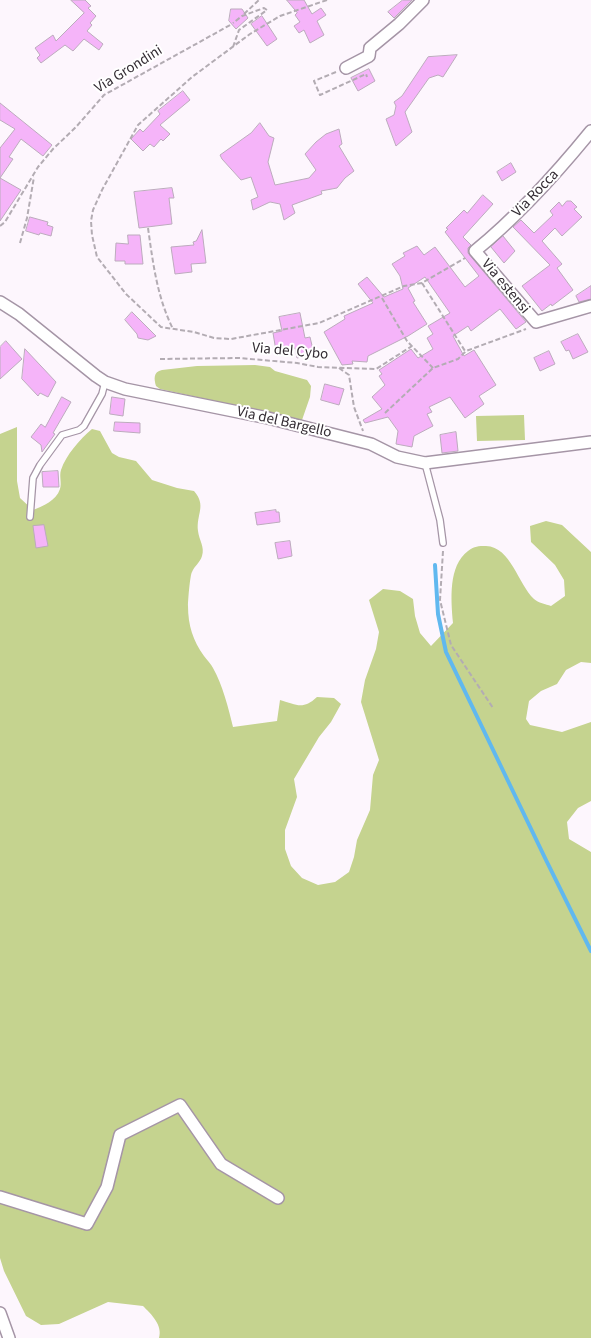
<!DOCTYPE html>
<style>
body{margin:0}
canvas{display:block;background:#fdf6fd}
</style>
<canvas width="591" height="1338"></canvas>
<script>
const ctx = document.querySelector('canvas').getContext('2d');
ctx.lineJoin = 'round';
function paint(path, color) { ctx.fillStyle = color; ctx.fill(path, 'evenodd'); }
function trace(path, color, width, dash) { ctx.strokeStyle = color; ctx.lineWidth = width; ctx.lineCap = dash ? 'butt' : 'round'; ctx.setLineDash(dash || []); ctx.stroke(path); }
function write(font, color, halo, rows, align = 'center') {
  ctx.font = font + ' "Source Sans 3",sans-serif'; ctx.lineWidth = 4; ctx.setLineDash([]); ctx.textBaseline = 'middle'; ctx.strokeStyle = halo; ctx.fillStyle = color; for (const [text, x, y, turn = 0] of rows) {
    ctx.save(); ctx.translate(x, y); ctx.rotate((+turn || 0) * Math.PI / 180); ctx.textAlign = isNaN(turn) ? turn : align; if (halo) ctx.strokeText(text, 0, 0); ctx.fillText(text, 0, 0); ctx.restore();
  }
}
paint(new Path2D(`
 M255,365L270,367L275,371L307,380L311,386L310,397L302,420L160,389L156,386C154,379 153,372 162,370L197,366Z
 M524,415L525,440L477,441L476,416Z
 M17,427V481L20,498L33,510C43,506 56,501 60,489C62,483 59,476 61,470C66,455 80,439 92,429L100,431L112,453L119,457L136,461L152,480L177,488L194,491C207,506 196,514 198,531C199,540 205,547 202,556C200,563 194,566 192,572C190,575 188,601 188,606C188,625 193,641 204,656C207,660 211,664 213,668C222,683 229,710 233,727L277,721L280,700C297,705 303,710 317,697L334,698L341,704L331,722L319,737L294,779L297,797L285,830V849L291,866L302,878L318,885L335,882L349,872L354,857L357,840L370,810L373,775L379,760L361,702L365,680L376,649L379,632L369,600L383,589L400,591L413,599L415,616L420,633L431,646L453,623C451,600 448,566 468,551C475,546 478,546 486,546C511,547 518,584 534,599C538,603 546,604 551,606L565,596L564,580L555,565L531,542L530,526L546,521L562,525L591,552V663L581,662L566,670L557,684L541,691L529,701L526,719L530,725L562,732L591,722V801L578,808L567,822L569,839L591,852V1338H159C163,1325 151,1314 143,1306L108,1302L59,1324L41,1325L26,1316L4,1271L0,1258V434Z`), '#c5d38f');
trace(new Path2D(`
 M435,565L438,614L446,652L546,860L591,951`), '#60b8ef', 4);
const building = new Path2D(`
 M71,0H85L91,6L88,8L96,16L90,23L92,25L87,31L103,44L99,50L84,39L73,51L65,45L41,63L37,58L40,55L35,48L53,35L56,41L84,13Z
 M287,0H304L312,14L321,8L326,15L317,21L324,35L310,43L304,30L299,33L294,26L300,22L295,15L297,13Z
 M403,0H412L394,18L388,12Z
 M231,9H242L248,18L236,29L229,21Z
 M262,16L277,39L267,46L251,24Z
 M457,55L443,77L438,75L429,78L405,112L412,132L396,146L386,119L394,115L396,106L394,102L402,96L428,57Z
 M369,69L375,81L358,91L351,78Z
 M183,91L190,100L160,125L170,134L163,141L161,139L154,147L150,144L143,151L131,139L140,129L143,132L160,114L158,111Z
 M0,103L52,145L43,156L21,139L9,157L13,159L0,178L21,190L0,221V148L15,129L0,120Z
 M260,123L269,136L274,138L268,162L275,185L309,178L316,170L305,154L316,142L326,134L339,129L342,144L339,146L354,171L345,178L337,188L321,191L322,194L292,205L295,213L284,220L280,204L270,202L253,210L251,200L258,197L251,177L241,180L222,159L220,155L251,133Z
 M511,163L516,172L502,181L497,172Z
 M172,188L174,198H169L172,224L139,228L134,192Z
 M483,195L493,204L463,237L471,245L468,248V253L526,322L516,329L500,309L471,331L468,326L453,336L464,356L474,350L496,385L479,396L484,404L465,418L450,397L429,407L432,412L427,414L433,426L414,436L412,447L396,444L398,431L388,417L365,423L363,420L382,409L372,397L385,385L379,376L382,374L379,370L411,349L418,358L433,349L427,338L433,334L428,326L450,313L425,277L408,288L415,301L413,302L427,324L408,336L368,356L367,362L352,361L353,364L342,365L324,332L345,319L344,316L373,303L358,284L367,277L384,297L403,289L400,276L392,264L405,256L403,253L417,246L424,255L435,247L465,287L479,276L445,232L448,229L446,228L464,210L467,213Z
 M567,201H571L577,207L574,209L582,217L562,236L555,228L542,241L562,264L557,268L573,290L552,306L551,304L542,311L522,286L550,265L513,227L521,220L534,233L553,215L550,211L559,202L562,206Z
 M30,217L48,222L47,225L53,227L51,236L40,233L39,235L26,231Z
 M202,230L206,263L191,264L192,272L175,274L171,247L194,245L193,242L196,241Z
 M128,235H140L143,264H125V261H115L116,243L128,244Z
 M503,236L515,251L504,263L491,247Z
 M591,286V299L579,302L576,296Z
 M132,312L156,336L148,340L138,338L137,334L125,320Z
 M300,313L305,338L310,337L314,354L297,358L295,348L276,351L273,333L282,331L279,317Z
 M578,334L588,352L573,359L569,350L566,351L561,342Z
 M6,341L22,359L0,379V347Z
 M25,349L56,382L48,397L40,393L38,396L22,379Z
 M549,351L555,364L540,371L534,358Z
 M325,384L344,389L339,405L321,400Z
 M62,397L71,402L53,433L55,434L42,452L41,445L31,437L41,424L45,427Z
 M112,397L125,399L123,416L110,414Z
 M115,422L140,423V433L114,431Z
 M456,432L458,451L442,453L440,435Z
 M58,471L59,487H43L42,472Z
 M276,510V512H279L280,522L257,525L255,513Z
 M44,525L48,546L36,548L33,526Z
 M290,541L292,556L278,559L275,543Z`);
paint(building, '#f5b4f9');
trace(building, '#bcabbd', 1);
const lane = new Path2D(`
 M425,463L440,520L443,543
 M30,517L33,478L40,465L62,435L79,430L84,426L102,394L105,382`);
const street = new Path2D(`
 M346,68L369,56L370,48L399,24L423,0
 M591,131C556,174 518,216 475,251L536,322L591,306
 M0,302L19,314L96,376L105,382L125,389L268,418L371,444L397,457L425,463L591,442
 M0,1197L87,1224L107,1187L120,1135L180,1105L221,1164L278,1198
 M0,1313L9,1338`);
trace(lane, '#a595a6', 8);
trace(street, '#a595a6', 14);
trace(new Path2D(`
 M327,0L280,16L250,34L192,77L138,125L102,190L93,210L91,221L92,235L97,257L126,294L161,327L194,332L214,338L231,339L319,323L404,286L422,283L465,258
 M244,14L259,0
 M233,47L239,30L267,10L264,8L242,16L233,23
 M336,72L314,81L320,95L366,74L367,77
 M0,226L5,222L38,167L53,149L76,127L104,95L232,24
 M148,228C153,263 157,297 173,329
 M20,243L27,218L34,177
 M422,283L465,351
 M382,298L407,341L433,368
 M160,359L239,358L297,363L318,367L376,369L412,346
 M339,368L349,375L354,407L363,431
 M385,413L433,368L458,359L466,351L526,329
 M443,551L440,600L451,645L493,708`), '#b3acb3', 2, [5, 2.5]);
trace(lane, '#fff', 5.5);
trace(street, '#fff', 11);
write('15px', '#332c33', '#fff', [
 ["Via Grondini",129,70,-32],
 ["Via Rocca",536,194,-46],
 ["Via estensi",505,287,50],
 ["Via del Cybo",290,352,5],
 ["Via del Bargello",284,423,13]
]);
</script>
